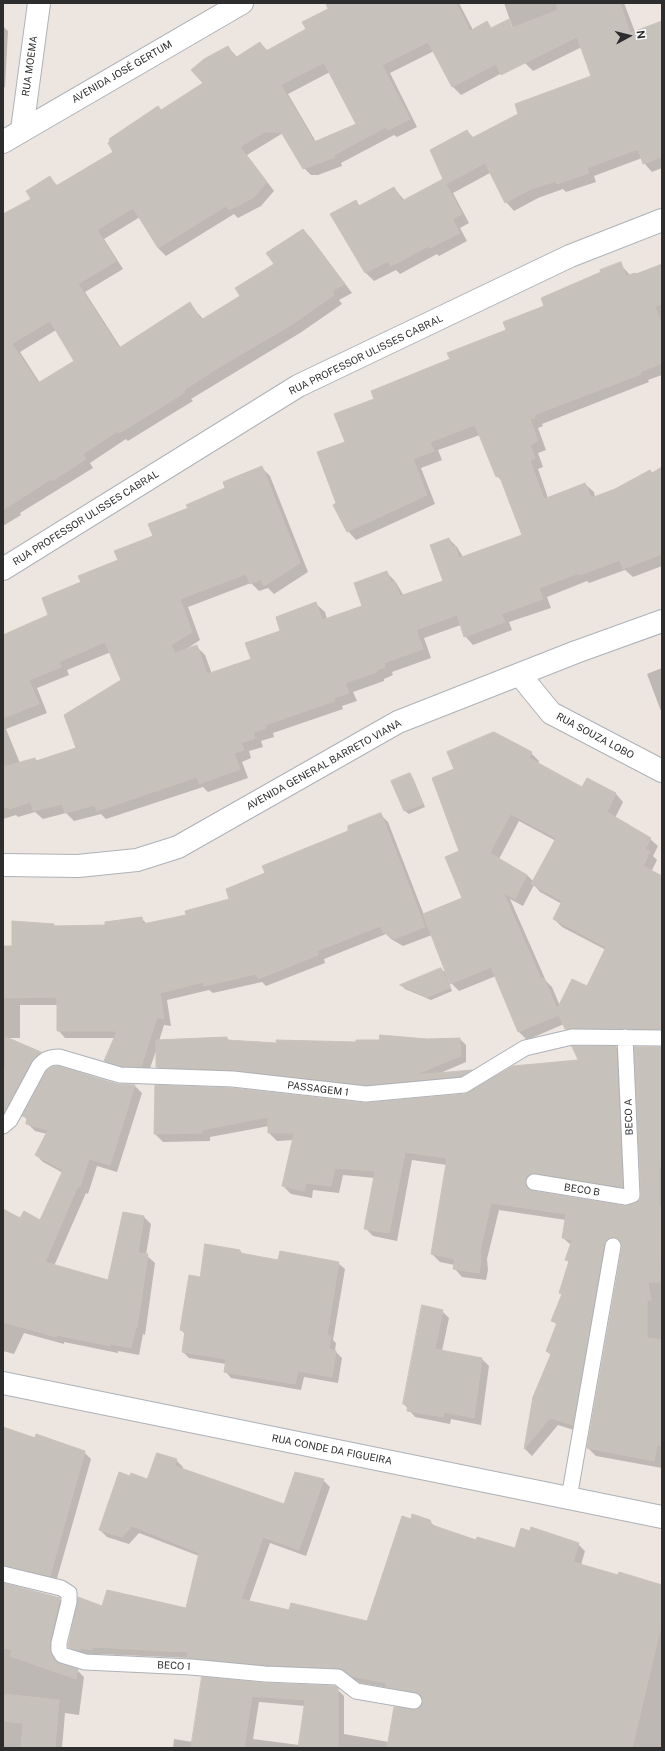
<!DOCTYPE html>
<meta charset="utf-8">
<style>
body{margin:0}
#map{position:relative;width:665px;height:1751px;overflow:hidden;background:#ede6e0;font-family:"Public Sans",sans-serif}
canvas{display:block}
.frame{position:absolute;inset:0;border:4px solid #2d2d2d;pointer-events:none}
.north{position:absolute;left:609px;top:16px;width:40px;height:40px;-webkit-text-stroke:3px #fff;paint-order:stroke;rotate:83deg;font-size:11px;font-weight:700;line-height:16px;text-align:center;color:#2d2d2d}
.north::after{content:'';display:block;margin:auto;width:14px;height:18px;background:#2d2d2d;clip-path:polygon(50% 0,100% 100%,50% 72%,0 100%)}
</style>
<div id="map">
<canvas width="665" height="1751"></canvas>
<div class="frame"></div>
<div class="north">N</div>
</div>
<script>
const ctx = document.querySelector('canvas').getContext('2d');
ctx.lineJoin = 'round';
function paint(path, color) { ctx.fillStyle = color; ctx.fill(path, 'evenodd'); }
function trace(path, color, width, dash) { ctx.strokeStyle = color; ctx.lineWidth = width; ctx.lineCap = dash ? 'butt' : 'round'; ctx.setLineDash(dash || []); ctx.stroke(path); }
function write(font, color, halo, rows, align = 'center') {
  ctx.font = font + ' "Public Sans",sans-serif'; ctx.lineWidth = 3; ctx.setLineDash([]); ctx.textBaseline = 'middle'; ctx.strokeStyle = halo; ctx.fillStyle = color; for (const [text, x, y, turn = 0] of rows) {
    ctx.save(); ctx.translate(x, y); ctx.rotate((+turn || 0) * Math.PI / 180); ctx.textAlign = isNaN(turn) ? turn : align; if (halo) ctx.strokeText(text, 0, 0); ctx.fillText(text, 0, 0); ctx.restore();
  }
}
paint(new Path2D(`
 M339,3H459L473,30L504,72L461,95L453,87L434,51L390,73L417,127L397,137L394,135L341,163L342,166L318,175H311L302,166L283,133L247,155L274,191L261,206L238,218L234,214L166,256L158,248L140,217L104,239L123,269L85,292L121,348L190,304L203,319L242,297L275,265L303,230L311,238L352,293L339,300L342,304L300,333L191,399L193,401L170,415L128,441L126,439L90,463L93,468L20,513L21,515L3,526V217L32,199L49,177L58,186L115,152L162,111L204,84L228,47L237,57L260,43L268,51L307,30ZM330,72L357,124L316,142L288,94ZM56,330L75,361L40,383L20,352Z
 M504,3H624L635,32L662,22V168L652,172L644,163L642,158L594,176L596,182L566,192L563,189L538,198L514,211L506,202L490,173L453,193L469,223L460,228L467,241L439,256L437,254L400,274L396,270L374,281L366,273L331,214L355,201L360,206L394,188L405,201L444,179L467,131L474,138L592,77L582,47L533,71L525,63Z
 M3,26L8,31L5,87L3,88Z
 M620,264L630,275H637L662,265V375L648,380L649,382L542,424L543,426L538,428L546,450L538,453L543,467L538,469L548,498L585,484L594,492L595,497L653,474L662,468V566L633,577L625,570L589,583L587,581L547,597L551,608L509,622L512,630L473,645L465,636L461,625L424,638L431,658L392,672L393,675L384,679V681L353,692L357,701L342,706L343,709L273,733L274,737L261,741L263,747L249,751L251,758L242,762L248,778L208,792L203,787L106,819L101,814L74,821L66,813L43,819L35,812L18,817L16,815L3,819V635L50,615L82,583L154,536L189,508L227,489L262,468L270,476L308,572L274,594L268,588L259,591L251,583L188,607L200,640L185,650L197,647L205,655L212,674L252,660L282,631L316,604L325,612L327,619L363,606L386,572L395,581L404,596L445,581L449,539L457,547L463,557L523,536L502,481L497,476L480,435L438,450L442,460L421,468L435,504L356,540L348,531L337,504L346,442L375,399L508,330L545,306ZM111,652L122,680L77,749L38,762L35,759L20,763L6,729L47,713L37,688L69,675L67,670Z
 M662,668V714L647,674Z
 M531,753L539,761L538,764L582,788L587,779L616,794L623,802L615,818L650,839L658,846L653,856L657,860L651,872L662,877V1036L574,1037L566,1029L564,1024L527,1040L519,1032L496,976L459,991L451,983L432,935L403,946L391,939L386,934L324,959L325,963L266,986L262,982L213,993L209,990L167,1000L171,1026L164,1025L159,1041L227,1038L230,1041L278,1044L357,1043L460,1039L466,1045V1062L438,1074L471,1071L477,1076L373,1090L163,1073L157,1067V1048L148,1074L113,1068L106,1061L115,1038H65L58,1030V1005H20V1038H6L40,1053L48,1061L3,1119V947H13L53,925L56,927L106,926L141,918L147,924L188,916L230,900L267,874L381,815L388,822L424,915L464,899L460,852ZM519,821L556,841L534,882L527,875L499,859ZM534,885L540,892L562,904L554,919L562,927L606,950L587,988L560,1006L552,987L546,981L510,899L523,906Z
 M410,774L413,778L425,807L409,814L405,811L393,781Z
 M441,969L445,972L452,991L431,1000L405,989L402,986Z
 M616,1047L624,1055L630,1195L535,1184L533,1192L625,1207L635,1204L640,1200L662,1047V1468L596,1456L588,1448L622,1246L619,1245L580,1432L558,1425L532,1456L525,1449L534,1397L551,1354L557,1325L553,1321L563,1295L570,1263L566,1259L571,1245L563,1238L566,1220L499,1210L487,1259L488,1270L486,1280L462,1277L455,1269V1265L440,1262L432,1254L447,1165L412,1160L397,1241L373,1236L365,1228L375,1178L343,1175L339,1193L313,1190L312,1198L291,1194L283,1186L293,1140L277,1141L269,1133V1126L210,1137V1141L163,1142L155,1134L156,1086L367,1104L465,1095L580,1061Z
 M117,1085L135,1086L142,1093L117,1172L97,1166L88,1194L86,1193L54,1266L109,1282L143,1216L151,1224L146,1255L155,1263L145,1335L143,1334L139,1355L118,1351V1353L64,1342V1344L24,1333L14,1354L3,1351V1211L21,1220L40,1222L63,1173L43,1162L36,1155L47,1134L35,1131L27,1123L28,1120L23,1116Z
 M240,1251L243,1254L279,1261L338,1263L345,1269L333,1340L336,1343L335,1351L342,1358L338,1383L304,1377L301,1390L231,1378L225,1371L226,1364L189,1358L183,1352L185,1334L181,1330L201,1278Z
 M442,1311L449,1318L442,1351L482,1359L489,1366L481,1425L451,1419L450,1424L415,1417L404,1404Z
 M3,1428L84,1452L91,1459L56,1582L3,1576Z
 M176,1460L183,1467L182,1470L285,1505L323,1480L330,1487L306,1556L270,1543L249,1602L289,1611L368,1622L412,1520L429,1521L436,1527L477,1541L515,1549L531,1532L578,1544L585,1551L581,1565L619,1576L662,1586V1748H173L174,1739L193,1742L202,1678L337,1689L344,1696V1734L389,1742L422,1707L423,1699L394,1694L389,1688L360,1683L346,1675L195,1664L189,1658L99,1654V1656L88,1654L87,1657L76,1654L69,1647L103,1607L187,1609L199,1556L139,1533L129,1544L107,1537L100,1530L130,1477L148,1480ZM259,1702L305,1706L299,1745L253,1739Z
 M3,1584L59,1599L66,1606L57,1658L60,1665L77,1670L84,1677L79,1715L65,1713L62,1748H3Z`), '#0003');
const building = new Path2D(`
 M326,3H456L470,31L487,21L491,28L509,19L512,28L558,10L556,3H620L630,33L662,21V157L643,164L638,149L587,168L589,173L557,184L556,181L529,190L505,203L485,163L446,184L462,214L452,219L460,233L430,248L429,246L391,266L388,261L365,273L330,214L356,200L359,206L394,187L402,201L443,179L430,150L467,130L472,138L518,114L515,104L591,76L577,37L501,75L496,64L452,87L428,42L382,65L410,119L388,130L386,127L334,155L335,157L303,169L281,132H264L240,147L267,182L253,198L229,210L226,206L158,248L133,208L97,230L116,261L78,284L119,348L190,302L201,320L240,296L235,288L274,264L266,253L303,229L345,284L332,291L334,295L291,325L221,366L184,390L185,392L162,407L119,433L118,431L83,454L86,459L52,481L51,479L3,510V214L31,199L26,191L50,176L56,186L113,152L108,143L110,141L109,139L158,106L161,110L203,83L191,70L204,59L228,46L235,58L260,42L266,51L306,29L302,22L328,9ZM324,63L356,124L314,142L281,85ZM50,321L74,361L38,383L12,344Z
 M621,262L626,276L635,273L636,274L662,264V304L655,307L662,325V363L640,372L641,374L534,415L535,418L530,419L538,441L530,445L535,458L530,461L544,499L585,483L591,498L615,489L650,470L652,473L662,467V554L623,569L620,560L580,575L579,573L539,588L543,599L501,614L505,622L464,637L457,615L416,630L423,649L384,663L385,667L376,670L377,672L345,683L349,693L334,698L335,701L265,725L266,728L253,733L255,738L241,743L244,750L234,753L240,769L199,784L197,777L97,811L95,805L65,813L62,804L33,811L31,802L9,809V807L3,808V767L35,758L36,761L76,748L64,715L121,680L105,642L61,661L59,662L61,667L29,680L39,704L3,718V635L48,615L42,598L81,582L78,576L118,560L114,551L153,536L148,524L188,508L186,505L225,488L223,482L262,466L300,563L264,586L261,579L250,584L246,574L180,599L192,632L171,645L175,653L197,645L207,674L251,659L245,643L280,631L276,617L316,602L322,620L362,606L354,583L387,571L391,583L394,581L400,596L443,581L430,545L449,538L452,546H455L459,558L522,535L499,475L496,477L475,425L430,442L434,451L413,459L427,495L347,532L333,505L336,503L317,452L345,442L334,414L374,399L371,391L450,359L447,353L506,330L503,322L544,306L541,298L601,272L600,270Z
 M494,732L532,752L529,758L582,787L587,778L616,793L607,812L651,838L645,849L650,851L643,866L662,876V1029L572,1028L565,1029L559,1015L518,1032L491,967L450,984L423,914L462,898L445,857L459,851L432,778L454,769L447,752ZM511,814L556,838L531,884L562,901L553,919L606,947L587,986L572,979L557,1009L544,978L541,979L503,892L515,899L527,875L490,853Z
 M410,773L423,804L404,811L391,781Z
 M381,813L425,927L394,939L383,932L380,926L317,951L318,955L258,979L256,974L204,986L203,982L160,993L164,1019L157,1017L141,1067L121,1066L104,1061L117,1031H57V997L3,998V946H12V921L54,924V926L105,925V922L142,917L143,924L186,915L185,911L229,899L226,889L265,873L262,866L348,831V826Z
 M441,968L450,988L427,997L400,985Z
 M380,1035L427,1039L460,1038L461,1056L414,1075L472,1070L461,1076L366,1085L234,1070L156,1067V1040L227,1037V1040L277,1043L276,1040L356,1042V1040H379Z
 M6,1037L41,1052L31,1062L4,1112L3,1067H5Z
 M572,1046H616L623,1187L535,1173L527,1176L525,1185L528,1189L533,1191L625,1206L635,1203L640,1200L641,1195L634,1047H662V1167H659V1207H661L660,1282H648L651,1300H647V1338L662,1340V1446L657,1445L654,1461L587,1448L622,1248L621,1243L618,1239L610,1238L604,1244L573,1425L550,1418L524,1449L533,1397L551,1354L546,1351L557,1323L551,1321L562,1294L559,1293L569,1261L565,1260L572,1240L562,1238L566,1214L491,1203L480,1251L481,1261L479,1273L453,1269L455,1259L431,1254L447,1158L405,1152L389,1233L364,1229L375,1171L335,1168L331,1186L306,1183L304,1191L282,1186L294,1133H268V1117L202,1130V1133L154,1134L155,1085L232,1088L365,1103L465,1094L513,1066L578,1060Z
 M58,1066L117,1084L135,1085L110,1165L89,1159L80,1187L78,1186L45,1262L108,1280L123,1212L144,1216L138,1253L148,1254L137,1328L136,1327L131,1348L111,1344L110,1346L57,1335L56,1337L3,1322V1209L20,1218L24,1211L40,1220L63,1170L35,1155L48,1130L26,1124L27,1117L22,1116L46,1071L52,1067Z
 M205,1244L240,1250V1253L278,1260L280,1251L339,1262L327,1335L331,1336L329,1349L336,1351L332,1377L298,1371L295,1384L224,1372L226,1359L182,1352L185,1331L180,1330L189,1275L200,1277Z
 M422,1305L443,1310L435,1349L482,1358L474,1418L444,1412L443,1417L407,1411L408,1405L403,1404Z
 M3,1427L35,1438L36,1434L85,1451L50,1576L3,1565Z
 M157,1453L177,1459L175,1466L284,1504L295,1472L324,1479L299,1550L263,1537L241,1599L289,1610L291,1603L367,1621L402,1516L411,1519L412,1514L430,1520L432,1525L476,1540L477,1537L515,1548L521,1528L530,1531L531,1527L579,1543L573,1562L618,1575L619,1572L662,1585V1622L632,1748H387L394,1707L417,1709L423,1702L419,1694L386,1687V1683L352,1676L338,1668L266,1665L187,1658L188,1652L92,1647V1650L81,1648L80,1651L68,1647L78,1597L102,1606L107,1590L186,1608L199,1553L132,1526L122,1537L99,1530L119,1472L130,1476L131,1473L147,1479Z
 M3,1583L60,1598L50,1641V1650L54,1660L59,1663L78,1669L76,1679L10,1656L12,1650L3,1648Z
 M202,1677L265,1683L335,1686L338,1688V1748H298L305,1700L252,1696L244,1748H191Z
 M3,1694L59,1700L55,1748H21L23,1723L3,1721Z`);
paint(building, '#c6c1bb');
trace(building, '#c9c1ba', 1);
const service = new Path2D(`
 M3,1126L10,1120L39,1066C45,1059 50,1057 59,1057L120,1075L233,1079L366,1094L464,1085L525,1048L572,1037L662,1038
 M534,1182L626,1197L632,1195L625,1037
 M569,1498L613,1246
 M3,1574L61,1588L69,1593V1602L59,1643V1650L62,1655L85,1662L191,1667L265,1674L338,1677L356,1691L414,1701`);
const minor = new Path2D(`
 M22,130L39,3
 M3,569L298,386L570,256L662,220
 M520,675L551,713L662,771
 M3,1383L662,1517`);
const tertiary = new Path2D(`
 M3,142L242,3
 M3,865L78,866L137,860L178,847L398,722L576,652L662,621`);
trace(service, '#adb1b8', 17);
trace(minor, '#adb1b8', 24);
trace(tertiary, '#adb1b8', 24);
trace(service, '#fff', 15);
trace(minor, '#fff', 22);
trace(tertiary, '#fff', 22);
write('10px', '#2d2d2d', '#fff', [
 ["RUA MOEMA",30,66,-82],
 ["AVENIDA JOSÉ GERTUM",122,72,-30],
 ["RUA PROFESSOR ULISSES CABRAL",366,355,-26],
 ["RUA PROFESSOR ULISSES CABRAL",86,518,-32],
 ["RUA SOUZA LOBO",595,736,28],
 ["AVENIDA GENERAL BARRETO VIANA",324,765,-29],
 ["PASSAGEM 1",318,1089,7],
 ["BECO A",629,1117,-92],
 ["BECO B",582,1190,9],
 ["RUA CONDE DA FIGUEIRA",332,1450,11],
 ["BECO 1",174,1666,3]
]);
</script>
